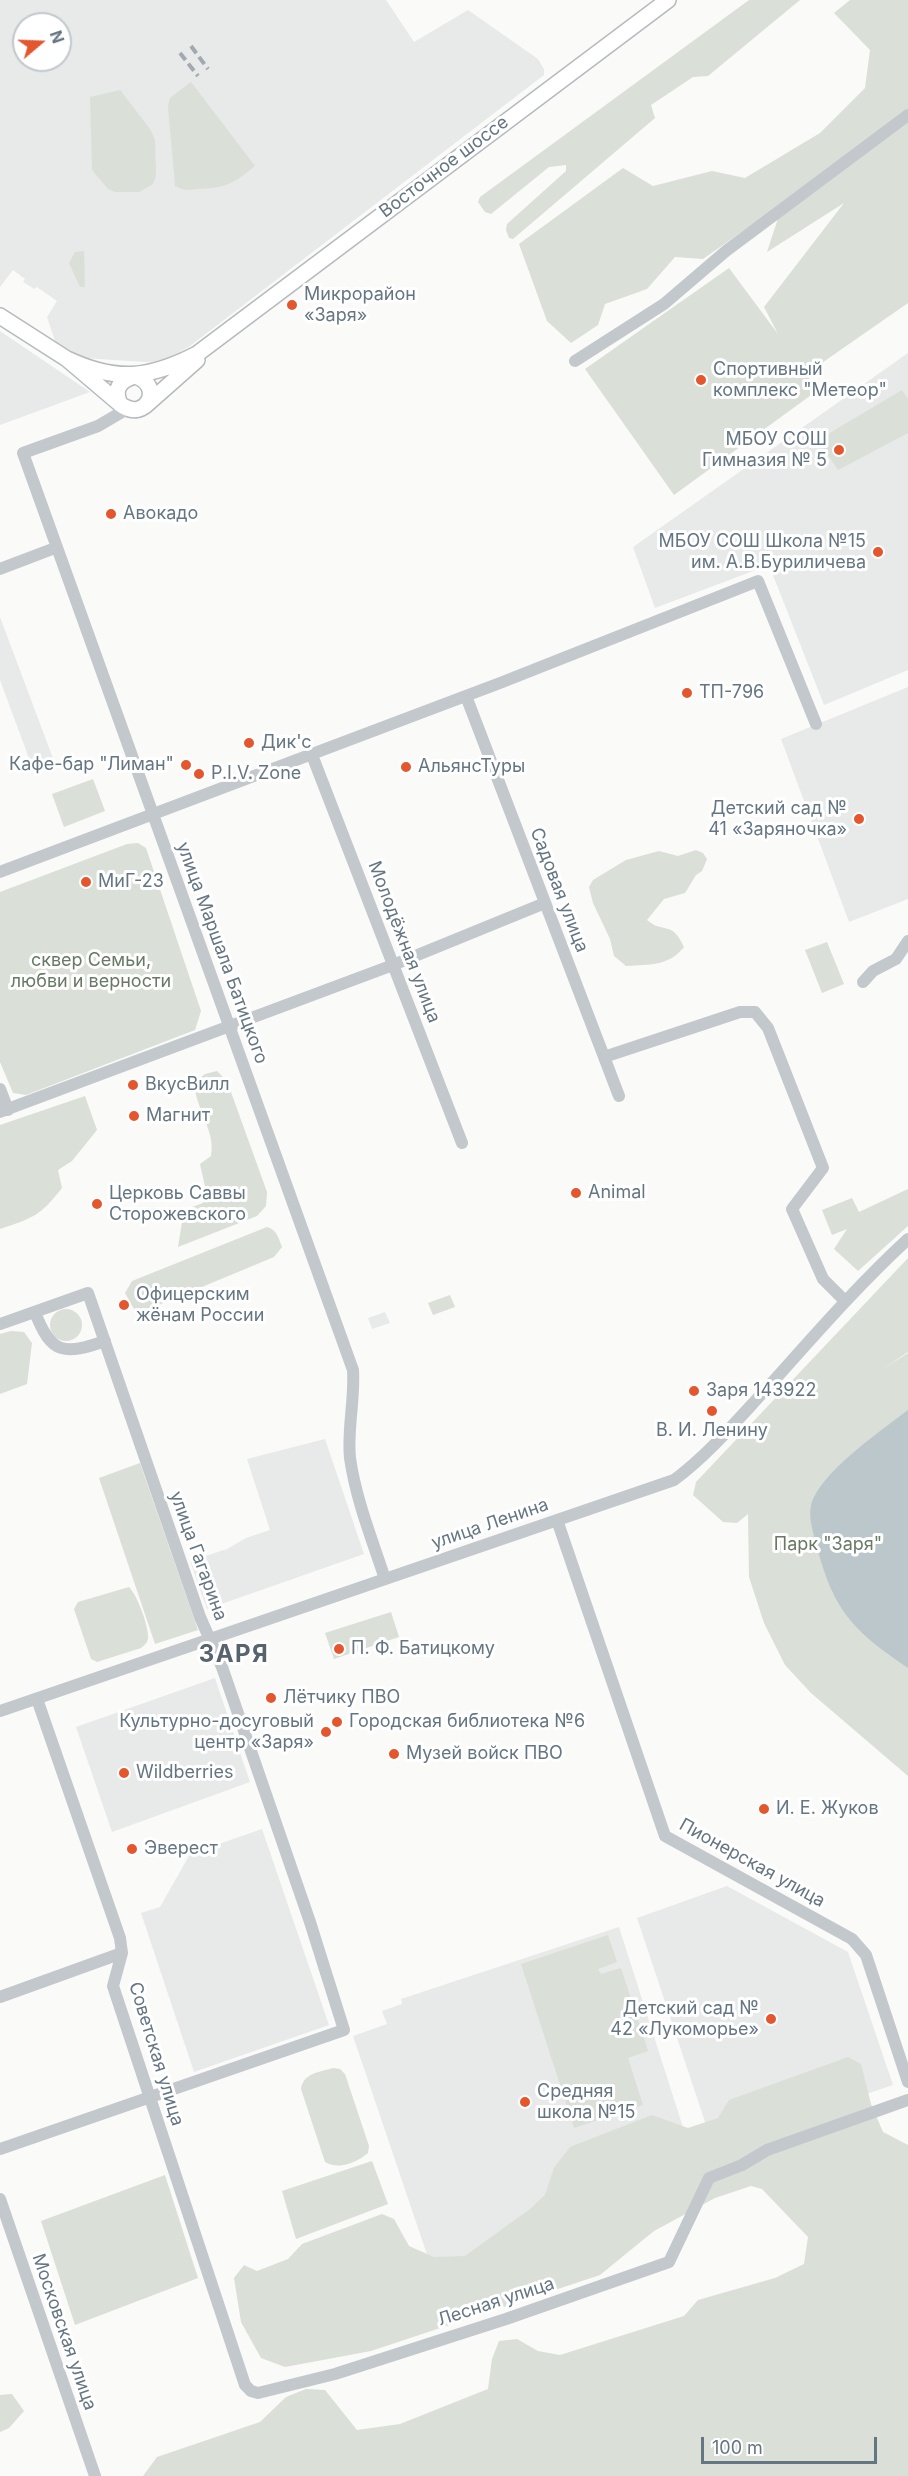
<!DOCTYPE html>
<meta charset="utf-8">
<style>
body{margin:0}
#map{position:relative;width:908px;height:2476px;overflow:hidden;background:#fafaf8;font-family:Inter,sans-serif}
canvas{display:block}
.north{position:absolute;left:12px;top:12px;width:60px;height:60px;box-sizing:border-box;background:#fff;border:2px solid #c1c8cd;border-radius:50%;rotate:71deg;font-size:16px;font-weight:700;line-height:24px;text-align:center;color:#657683}
.north::after{content:'';display:block;margin:auto;width:21px;height:27px;background:#e4572e;clip-path:polygon(50% 0,100% 100%,50% 72%,0 100%)}
.scale{position:absolute;left:701px;top:2437px;width:176px;height:27px;box-sizing:border-box;border:3px solid #657683;border-top:0;padding-left:8px;font-size:18px;line-height:21px;white-space:nowrap;color:#657683;-webkit-text-stroke:4px #fff;paint-order:stroke}
</style>
<div id="map">
<canvas width="908" height="2476"></canvas>
<div class="north">N</div>
<div class="scale">100 m</div>
</div>
<script>
const ctx = document.querySelector('canvas').getContext('2d');
ctx.lineJoin = 'round';
function paint(path, color) { ctx.fillStyle = color; ctx.fill(path, 'evenodd'); }
function trace(path, color, width, dash) { ctx.strokeStyle = color; ctx.lineWidth = width; ctx.lineCap = dash ? 'butt' : 'round'; ctx.setLineDash(dash || []); ctx.stroke(path); }
function write(font, color, halo, rows, align = 'center') {
  ctx.font = font + ' Inter,sans-serif'; ctx.lineWidth = 6; ctx.setLineDash([]); ctx.textBaseline = 'middle'; ctx.strokeStyle = halo; ctx.fillStyle = color; for (const [text, x, y, turn = 0] of rows) {
    ctx.save(); ctx.translate(x, y); ctx.rotate((+turn || 0) * Math.PI / 180); ctx.textAlign = isNaN(turn) ? turn : align; if (halo) ctx.strokeText(text, 0, 0); ctx.fillText(text, 0, 0); ctx.restore();
  }
}
paint(new Path2D(`
 M0,0H386L414,42L468,10L538,59L544,69V75L190,346L161,363L83,358L55,341L47,317L57,301L37,287L34,289L23,282L25,279L13,270L0,287ZM24,24H60V60H24Z
 M0,331L90,392L0,425Z
 M908,353V670L824,705L769,565L655,608L633,547Z
 M0,617L54,761L33,769L0,680Z
 M908,687V899L849,922L781,739Z
 M385,1312L390,1323L372,1329L368,1318Z
 M325,1439L364,1554L207,1609L190,1561L227,1549L246,1538L270,1530L247,1459Z
 M215,1678L250,1782L112,1832L76,1727Z
 M262,1829L329,2025L194,2072L141,1913L160,1907L190,1854Z
 M727,1886L848,1952L893,2085L713,2146L637,1918Z
 M619,1927L696,2168L436,2281L353,2036L387,2024L382,2011L402,2004L401,1999Z`), '#e8e9e9');
paint(new Path2D(`
 M749,0H800L708,76L693,77L651,105L655,118L513,239L509,238L506,230L507,224L566,171V165L549,167L491,214L485,212L478,202L480,197Z
 M850,0H908V303L806,374L818,390L674,495L585,369L729,268L778,334L764,307L844,203L767,252L783,203L703,259L675,257L647,289L605,304L598,325L571,343L547,321L519,244L623,168L653,186L712,171L745,178L820,133L865,88L870,50L834,13Z
 M191,82L255,166C234,183 227,188 198,189C189,190 183,191 175,186L168,106L170,98Z
 M120,90L150,129L155,140L156,176L153,184L139,192H115L108,189L92,170L90,97Z
 M84,251L85,287H80L69,263L75,252Z
 M902,390L908,399V433L838,470L818,440Z
 M93,779L105,811L64,827L52,794Z
 M138,843L146,848L201,1011L195,1030L26,1095L13,1093L0,1062V892L127,844Z
 M696,850L703,853L707,859L702,871L696,875L685,893L664,899L647,920C663,934 672,920 684,947C668,967 649,964 626,966L614,956L610,939L593,903L589,887L593,880L626,860L659,851L678,856Z
 M827,942L844,984L822,993L805,950Z
 M217,1071L227,1081L267,1192L266,1206L257,1216L178,1247L184,1210L203,1203L206,1191L200,1164L211,1156C216,1131 195,1108 194,1082L205,1074Z
 M85,1096L97,1130L72,1161L58,1170L62,1188C40,1216 33,1218 0,1229V1125Z
 M908,1189V1226L858,1271L834,1249L847,1229L832,1235L822,1210L852,1198L859,1212Z
 M267,1227C277,1230 278,1237 282,1247L274,1257L149,1309L135,1311L125,1293L132,1281Z
 M908,1258V1352L883,1369L908,1353V1776L811,1693L785,1665L764,1623L749,1577L748,1514L737,1523L723,1522L693,1495L696,1482Z
 M450,1295L455,1307L433,1315L428,1303Z
 M50 1325a16 16 0 1 1 32 0a16 16 0 1 1-32 0Z
 M11,1331L24,1332L32,1343L27,1384L0,1394V1334Z
 M140,1463L198,1630L155,1644L99,1478Z
 M129,1587C137,1595 148,1624 148,1636C149,1641 145,1645 141,1648L97,1662L91,1659L74,1609L78,1602Z
 M391,1612L399,1637L334,1659L325,1633Z
 M608,1935L617,1962L598,1969L601,1974L621,1968L648,2051L628,2058L643,2105L574,2128L521,1964Z
 M848,2057L861,2064L871,2104L883,2132L908,2145V2476H143L157,2457L260,2422L286,2397L306,2389L325,2390L357,2430L400,2424L488,2389L492,2359L499,2341L517,2339L538,2351L560,2355L684,2316L698,2300L775,2278L804,2264L808,2237L762,2189L751,2186L715,2198L654,2231L600,2275L371,2351L285,2367L261,2358L241,2322L234,2278L244,2265L257,2271L288,2259L302,2244L382,2214L394,2219L409,2246L434,2257L465,2256L530,2209L545,2195L554,2168L570,2147L652,2115L688,2128L718,2118L729,2100Z
 M333,2068L340,2069L345,2074L369,2146L368,2153C356,2163 339,2170 325,2162L301,2089C303,2073 320,2072 333,2068Z
 M372,2161L388,2204L296,2239L282,2191Z
 M165,2175L198,2278L75,2325L41,2221Z
 M12,2394L24,2411L9,2428L0,2432V2395Z`), '#dadfd7');
paint(new Path2D(`
 M908,1410V1668C854,1631 834,1612 817,1547C814,1535 808,1518 811,1506C818,1474 882,1430 908,1410Z`), '#bbc7cb');
const major = new Path2D(`
 M0,316L67,359L120,404C146,424 165,385 135,376C120,380 113,389 120,404
 M67,359C116,382 149,379 197,354L668,0
 M145,406L197,360`);
trace(major, '#b5babe', 18);
trace(new Path2D(`
 M575,361L664,304L726,251L908,115
 M127,409L98,426L23,453L353,1370C355,1400 347,1429 350,1458C356,1500 372,1539 385,1579
 M0,569L55,548
 M466,696L619,1096
 M312,755L462,1143
 M0,872L500,683L758,581L816,724
 M863,982L873,971L896,959L908,941
 M604,1057L740,1012H755L768,1028L823,1168L792,1209L823,1279L845,1301
 M0,1089L8,1110
 M0,1112L393,965L545,903
 M35,1312C51,1355 65,1355 105,1341
 M0,1324L88,1293L200,1617L222,1667L310,1922L344,2030L0,2149
 M557,1520L665,1836L852,1939L866,1955L908,2082
 M37,1699L120,1938L122,1953L113,1986L245,2385L251,2391L258,2393L335,2374L506,2319L669,2262L709,2178L742,2165L767,2150L908,2100
 M0,1711L674,1480C709,1454 739,1418 769,1386C814,1336 858,1285 908,1239
 M0,1997L122,1953
 M0,2199L95,2476`), '#c3c8cc', 12);
trace(major, '#fff', 15);
trace(new Path2D(`
 M191,46L208,69
 M180,53L198,76`), '#a2aab0', 4, [9, 4.5]);
for (const [x, y, r, color] of [
 [292,305,6,"#e4572e"],
 [701,380,6,"#e4572e"],
 [839,450,6,"#e4572e"],
 [111,514,6,"#e4572e"],
 [878,552,6,"#e4572e"],
 [687,693,6,"#e4572e"],
 [249,743,6,"#e4572e"],
 [186,765,6,"#e4572e"],
 [406,767,6,"#e4572e"],
 [199,774,6,"#e4572e"],
 [859,819,6,"#e4572e"],
 [86,882,6,"#e4572e"],
 [133,1085,6,"#e4572e"],
 [134,1116,6,"#e4572e"],
 [576,1193,6,"#e4572e"],
 [97,1204,6,"#e4572e"],
 [124,1305,6,"#e4572e"],
 [694,1391,6,"#e4572e"],
 [712,1411,6,"#e4572e"],
 [339,1649,6,"#e4572e"],
 [271,1698,6,"#e4572e"],
 [337,1722,6,"#e4572e"],
 [326,1732,6,"#e4572e"],
 [394,1754,6,"#e4572e"],
 [124,1773,6,"#e4572e"],
 [764,1809,6,"#e4572e"],
 [132,1849,6,"#e4572e"],
 [771,2019,6,"#e4572e"],
 [525,2102,6,"#e4572e"]
]) { const dot = new Path2D(); dot.arc(x, y, r, 0, 2 * Math.PI); ctx.fillStyle = color; ctx.fill(dot); trace(dot, '#fff', 2); }
write('18px', '#657683', '#fff', [
 ["Восточное шоссе",444,167,-37],
 ["Садовая улица",559,890,69],
 ["Молодёжная улица",404,942,69],
 ["улица Маршала Батицкого",222,953,70],
 ["улица Ленина",490,1524,-19],
 ["улица Гагарина",198,1556,70],
 ["Пионерская улица",752,1863,29],
 ["Советская улица",156,2054,73],
 ["Лесная улица",496,2302,-18],
 ["Московская улица",64,2332,71]
]);
write('18px', '#657683', '#fff', [
 ["Микрорайон",304,295],
 ["«Заря»",304,316],
 ["Спортивный",713,370],
 ["комплекс \"Метеор\"",713,391],
 ["МБОУ СОШ",827,440,"right"],
 ["Гимназия № 5",827,461,"right"],
 ["Авокадо",123,514],
 ["МБОУ СОШ Школа №15",866,542,"right"],
 ["им. А.В.Буриличева",866,563,"right"],
 ["ТП-796",699,693],
 ["Дик'с",261,743],
 ["Кафе-бар \"Лиман\"",174,765,"right"],
 ["АльянсТуры",418,767],
 ["P.I.V. Zone",211,774],
 ["Детский сад №",847,809,"right"],
 ["41 «Заряночка»",847,830,"right"],
 ["МиГ-23",98,882],
 ["ВкусВилл",145,1085],
 ["Магнит",146,1116],
 ["Animal",588,1193],
 ["Церковь Саввы",109,1194],
 ["Сторожевского",109,1215],
 ["Офицерским",136,1295],
 ["жёнам России",136,1316],
 ["Заря 143922",706,1391],
 ["В. И. Ленину",712,1431,"center"],
 ["П. Ф. Батицкому",351,1649],
 ["Лётчику ПВО",283,1698],
 ["Культурно-досуговый",314,1722,"right"],
 ["центр «Заря»",314,1743,"right"],
 ["Городская библиотека №6",349,1722],
 ["Музей войск ПВО",406,1754],
 ["Wildberries",136,1773],
 ["И. Е. Жуков",776,1809],
 ["Эверест",144,1849],
 ["Детский сад №",759,2009,"right"],
 ["42 «Лукоморье»",759,2030,"right"],
 ["Средняя",537,2092],
 ["школа №15",537,2113]
], 'left');
write('18px', '#687a64', '#fff', [
 ["сквер Семьи,",91,961],
 ["любви и верности",91,982],
 ["Парк \"Заря\"",828,1545]
]);
ctx.letterSpacing = '1.5px';
write('bold 24px', '#57646e', '#fff', [
 ["ЗАРЯ",234,1655]
]);
ctx.letterSpacing = '0px';
</script>
